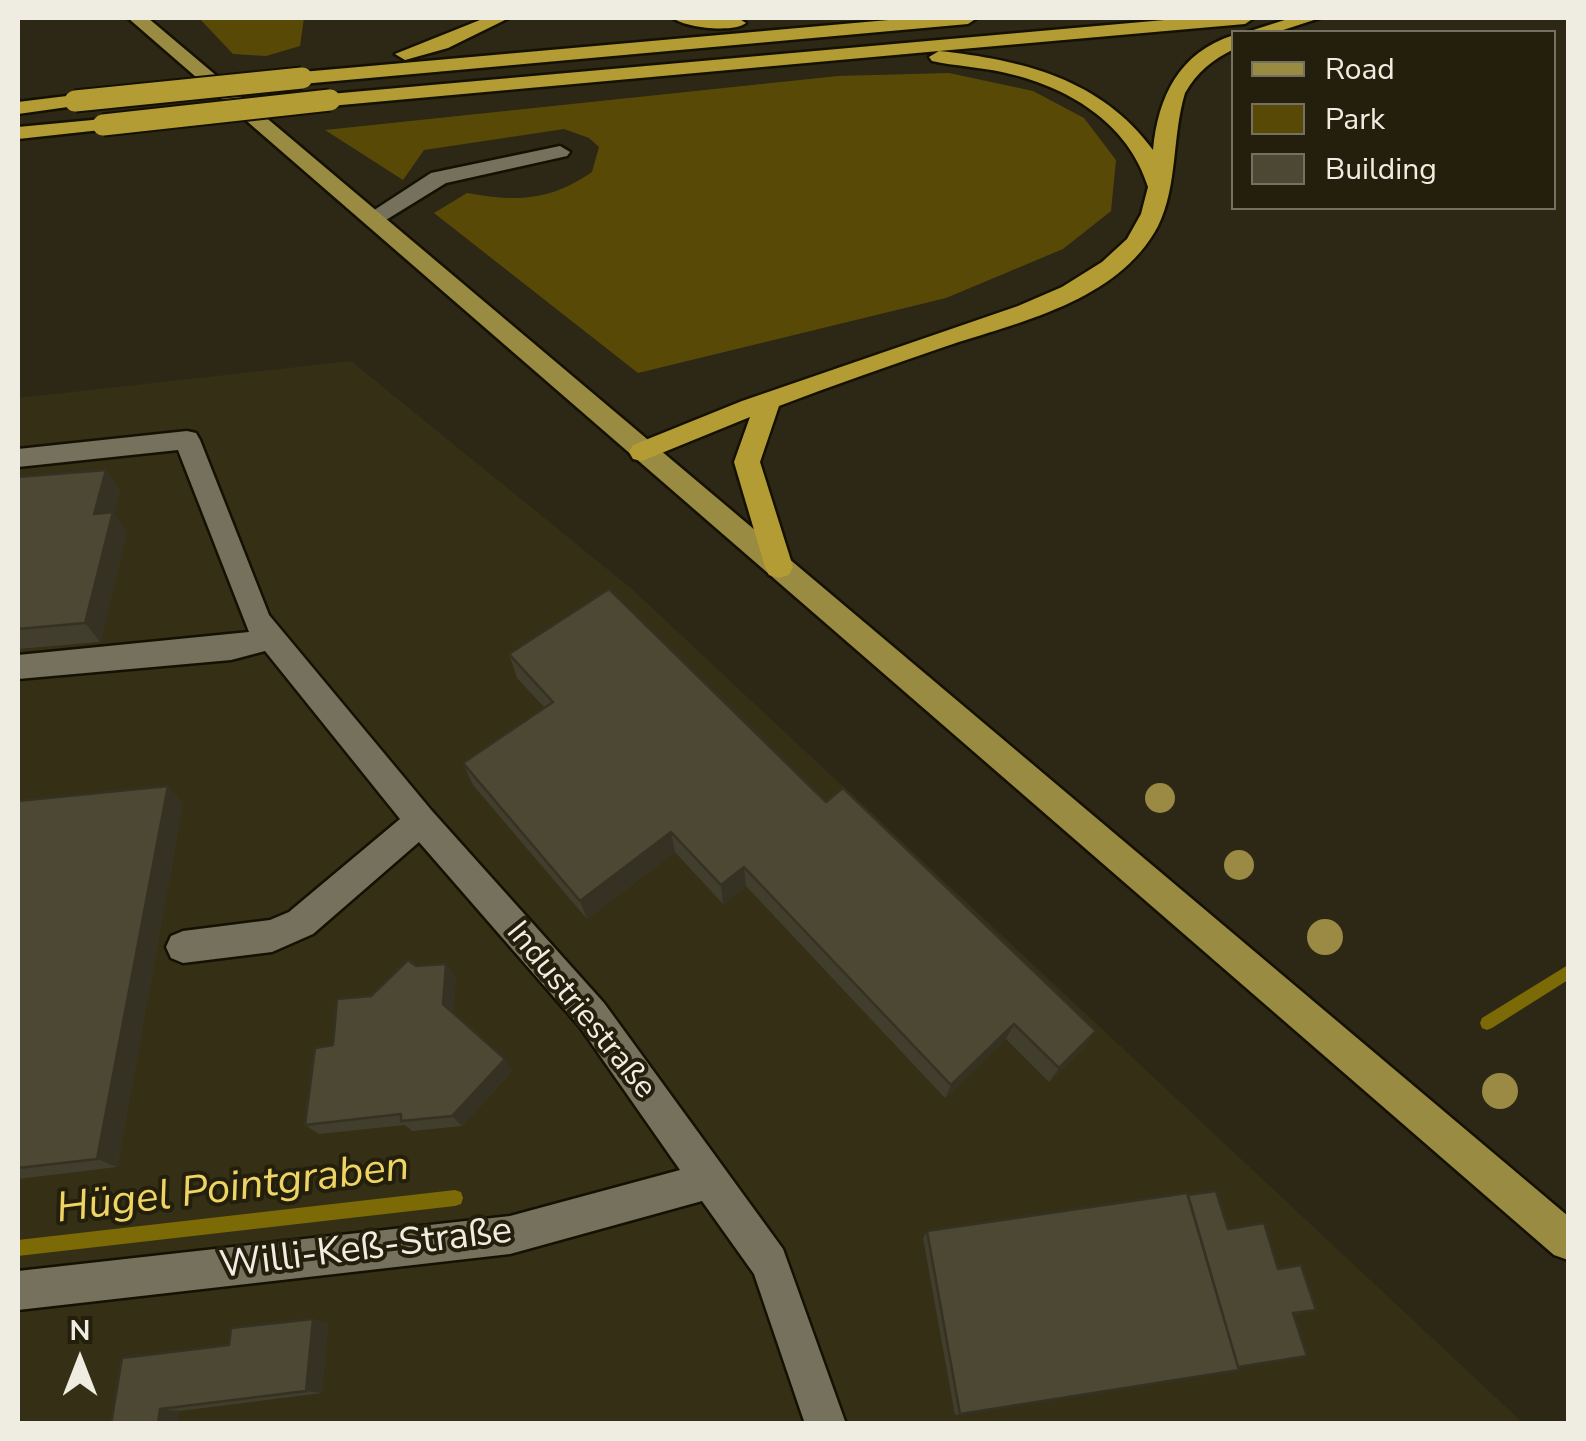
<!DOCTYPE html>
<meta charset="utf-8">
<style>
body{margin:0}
#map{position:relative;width:1586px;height:1441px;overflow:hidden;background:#2d2815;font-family:"Nunito Sans",sans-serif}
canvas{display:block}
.frame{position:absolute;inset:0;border:20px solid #efede1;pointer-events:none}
.legend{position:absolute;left:1231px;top:30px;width:325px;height:180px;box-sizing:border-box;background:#231f0c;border:2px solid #757161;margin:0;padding:12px 18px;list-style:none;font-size:30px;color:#efede1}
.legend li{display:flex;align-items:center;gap:20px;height:50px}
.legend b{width:50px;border:2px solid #757161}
.north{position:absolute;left:30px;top:1311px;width:100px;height:100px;-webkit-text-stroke:8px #231f0c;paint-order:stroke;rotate:0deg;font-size:28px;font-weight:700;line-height:40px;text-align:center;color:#efede1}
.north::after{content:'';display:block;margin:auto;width:35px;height:45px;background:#efede1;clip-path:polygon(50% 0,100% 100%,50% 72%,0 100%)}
</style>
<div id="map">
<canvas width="1586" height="1441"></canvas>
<div class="frame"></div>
<ul class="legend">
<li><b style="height:12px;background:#9a8b43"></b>Road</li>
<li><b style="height:28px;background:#584a06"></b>Park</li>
<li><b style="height:28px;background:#4c4834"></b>Building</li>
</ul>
<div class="north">N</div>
</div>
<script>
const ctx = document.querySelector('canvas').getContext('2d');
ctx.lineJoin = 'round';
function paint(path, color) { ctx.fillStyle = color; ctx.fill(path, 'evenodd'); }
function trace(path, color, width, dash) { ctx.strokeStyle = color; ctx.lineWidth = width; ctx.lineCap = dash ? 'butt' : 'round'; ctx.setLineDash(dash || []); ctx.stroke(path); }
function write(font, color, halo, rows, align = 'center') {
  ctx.font = font + ' "Nunito Sans",sans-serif'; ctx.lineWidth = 8; ctx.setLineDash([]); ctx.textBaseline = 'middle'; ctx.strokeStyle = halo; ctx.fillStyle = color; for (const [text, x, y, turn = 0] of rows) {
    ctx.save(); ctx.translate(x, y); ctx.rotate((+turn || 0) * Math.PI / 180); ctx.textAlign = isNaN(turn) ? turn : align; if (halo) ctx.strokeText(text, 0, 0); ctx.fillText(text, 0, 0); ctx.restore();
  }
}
paint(new Path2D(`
 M351,361L633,590L1523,1423H18V398Z`), '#352f15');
paint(new Path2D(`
 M199,18H304L300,46L266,56L233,54Z
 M949,73L1033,91L1084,118L1116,160L1111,211L1063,249L946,298L638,373L434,213L467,193C517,202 550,201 592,172L599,147L589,138L564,129L424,150L403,180L325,130L838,76Z`), '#584a06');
paint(new Path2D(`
 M1568,965V980L1492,1028L1487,1030L1482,1028L1480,1023L1482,1018Z
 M455,1190L461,1192L463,1198L461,1204L455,1206L18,1256V1240Z`), '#7c6a06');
const minor = new Path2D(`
 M560,146L570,152L567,156L446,183L381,223L373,225L362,218L431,173Z
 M187,431L196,433L200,440L269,615L432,811L604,1003L783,1249L846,1424H805L754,1274L702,1201L510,1254L18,1310V1271L510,1216L680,1170L580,1027L419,842L313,934L272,952L183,963L171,958L166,947L171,936L183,931L270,920L289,912L400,819L265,651L231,660L18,679V655L249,632L178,450L18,467V449Z`);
const major = new Path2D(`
 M128,18H148L1568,1216V1260L1554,1255Z`);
const highway = new Path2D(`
 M485,18H509L448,48L405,60L395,54Z
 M673,18H738L746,23C733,33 686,28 673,18Z
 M911,18H977L968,24L302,84L292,78L302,72Z
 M1187,18H1254L1245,24L939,51C1023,60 1101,79 1153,150C1158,97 1179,52 1234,35V49C1212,60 1197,72 1185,93C1172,135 1178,186 1158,226C1118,302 1018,322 944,347C889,366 834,385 779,406L760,462L793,567L789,575L779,578L769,575L765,567L734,462L750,417L642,461L633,459L629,452L633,445L742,401L1018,306L1062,287L1102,262L1127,239L1141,214L1148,187C1128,122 1067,86 1002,72C979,67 955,66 932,61L929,57L939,51L330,106L320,100L330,94Z
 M1291,18H1320L1277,32H1247Z
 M75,95L82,97V105L18,114V102Z
 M103,119L113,125L110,129L18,139V127Z`);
trace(minor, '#151102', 5);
trace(major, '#151102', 5);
trace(highway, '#151102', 5);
paint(minor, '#76715c');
paint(major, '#9a8b43');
paint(highway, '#b29c33');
const highwayBridge = new Path2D(`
 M75,101L302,78
 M103,125L330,100`);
trace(highwayBridge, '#151102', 25, []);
trace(highwayBridge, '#b29c33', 21);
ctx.fillStyle = '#9a8a43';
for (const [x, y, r] of [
 [1160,798,15],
 [1239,865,15],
 [1325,937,18],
 [1500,1091,18]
]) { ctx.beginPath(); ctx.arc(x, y, r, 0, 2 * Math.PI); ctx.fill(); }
paint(new Path2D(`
 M18,477L120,490L114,514L127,532L100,642L18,649Z
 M509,654L826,802L1085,1046L1049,1082L1006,1039L945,1098L746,886L723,904L675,852L587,919L473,785L463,763L545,708L517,678Z
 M18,801L183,803L117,1167L18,1179Z
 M416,966L456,977L453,1013L513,1070L462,1126L412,1131L405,1125L319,1134L305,1125L333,1045L371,996Z
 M1188,1195L1278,1269L1316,1310L1293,1315L1238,1368L1225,1373L955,1415L923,1238L927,1231Z
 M328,1323L322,1393L180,1411L111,1424L229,1345Z`), '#413e2d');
paint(new Path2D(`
 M106,470L120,490L114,514L127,532L100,642L85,623L94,514Z
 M168,786L183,803L117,1167L97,1159Z
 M671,832L675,852L587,919L580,901Z
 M744,867L746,886L723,904L721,885Z
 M446,964L456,977L453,1016L443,1004Z
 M1014,1024L1006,1039L945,1098L951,1085Z
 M1096,1031L1085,1046L1049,1082L1059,1068Z
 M505,1059L513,1070L462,1126L452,1116Z
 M313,1319L328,1323L322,1393L306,1391Z
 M160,1409L180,1411L178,1424H158Z`), '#353224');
const building = new Path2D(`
 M106,470L94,514L113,512L85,623L18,629V477Z
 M609,589L826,802L843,788L1096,1031L1059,1068L1014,1024L951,1085L744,867L721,885L671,832L580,901L463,763L553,702L509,654Z
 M168,786L97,1159L18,1168V801Z
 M408,960L416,966L446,964L443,1004L505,1059L452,1116L401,1121V1114L305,1125L315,1048L333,1045L337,999L371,996Z
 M1216,1191L1228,1229L1264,1223L1278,1269L1301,1265L1316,1310L1293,1313L1307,1356L1238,1367L1188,1195Z
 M1187,1193L1239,1370L960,1414L927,1231Z
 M313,1319L306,1391L160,1409L158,1424H111L122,1358L229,1345L231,1328Z`);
paint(building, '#4c4834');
trace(building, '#353224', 2.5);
write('32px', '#efede1', '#231f0c', [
 ["Industriestraße",580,1011,51]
]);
write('38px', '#efede1', '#231f0c', [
 ["Willi-Keß-Straße",366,1250,-7]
]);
write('italic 42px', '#eed462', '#231f0c', [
 ["Hügel Pointgraben",233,1190,-7]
]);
</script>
